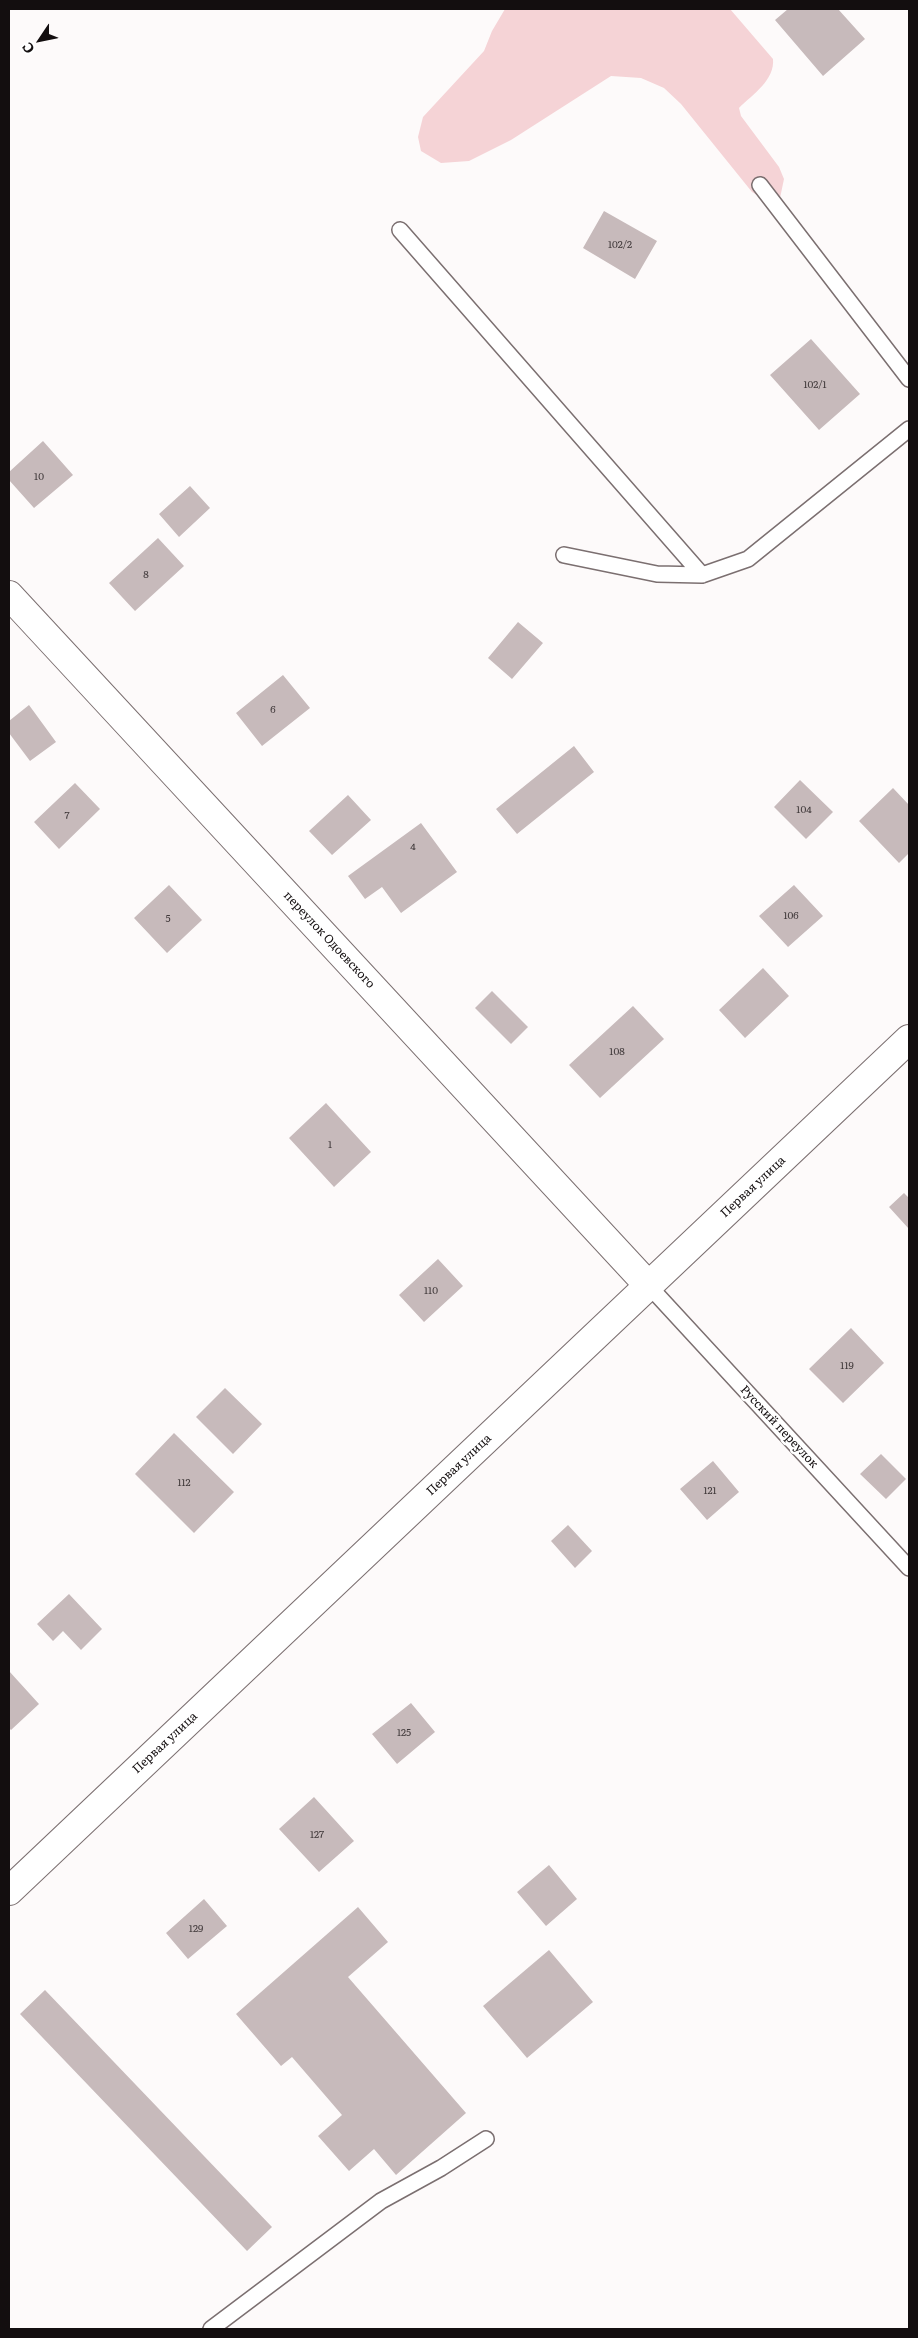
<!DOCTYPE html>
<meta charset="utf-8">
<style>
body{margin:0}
#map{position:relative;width:918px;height:2338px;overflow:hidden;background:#fdfafa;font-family:Literata,serif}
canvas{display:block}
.frame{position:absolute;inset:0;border:10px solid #130e0f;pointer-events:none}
.north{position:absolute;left:15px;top:15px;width:50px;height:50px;-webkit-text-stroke:4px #fff;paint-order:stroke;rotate:236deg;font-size:14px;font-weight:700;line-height:20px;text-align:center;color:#130e0f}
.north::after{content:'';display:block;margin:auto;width:18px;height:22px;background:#130e0f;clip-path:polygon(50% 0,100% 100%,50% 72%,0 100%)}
</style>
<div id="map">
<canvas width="918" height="2338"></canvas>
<div class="frame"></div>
<div class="north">С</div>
</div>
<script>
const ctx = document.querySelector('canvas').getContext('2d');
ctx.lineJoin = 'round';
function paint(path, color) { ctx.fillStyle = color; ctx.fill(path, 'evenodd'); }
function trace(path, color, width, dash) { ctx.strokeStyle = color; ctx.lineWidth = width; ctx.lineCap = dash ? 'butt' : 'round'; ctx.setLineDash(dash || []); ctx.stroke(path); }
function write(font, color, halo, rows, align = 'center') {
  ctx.font = font + ' Literata,serif'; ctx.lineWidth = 5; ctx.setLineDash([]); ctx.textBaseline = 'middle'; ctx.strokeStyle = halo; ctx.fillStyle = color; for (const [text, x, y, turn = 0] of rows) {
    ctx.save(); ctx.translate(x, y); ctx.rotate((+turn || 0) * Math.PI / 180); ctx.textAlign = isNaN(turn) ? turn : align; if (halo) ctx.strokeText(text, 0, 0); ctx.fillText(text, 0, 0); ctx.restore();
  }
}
paint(new Path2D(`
 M505,9H730L773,59C775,80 753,94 739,108L741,116L779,167L784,179L780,198L765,200L752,192L681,104L664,88L641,78L611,76L511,140L469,161L441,163L421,151L418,137L423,117L484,51L492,31Z`), '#f5d3d6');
paint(new Path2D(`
 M788,9H838L865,39L823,76L775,20Z
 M604,211L657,241L635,279L583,248Z
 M811,339L860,394L819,430L770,375Z
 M43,441L73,475L34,508L9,480V472Z
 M190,486L210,508L179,537L159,514Z
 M158,538L184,566L135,611L109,583Z
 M518,622L543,643L512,679L488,658Z
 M283,675L310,708L262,746L236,713Z
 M29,705L56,742L30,761L9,733V721Z
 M574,746L594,772L517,834L496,809Z
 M800,780L833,812L806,839L774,807Z
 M75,783L100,809L59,849L34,822Z
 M893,788L909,805V853L899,863L859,821Z
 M348,795L371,820L332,855L309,831Z
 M421,823L457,872L401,913L382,887L365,899L348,876Z
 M169,885L202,920L167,953L134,918Z
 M794,885L823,916L788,947L759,916Z
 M763,968L789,996L745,1038L719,1010Z
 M492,991L528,1027L511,1044L475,1008Z
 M633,1006L664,1039L600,1098L569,1065Z
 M326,1103L371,1152L334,1187L289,1138Z
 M904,1193L909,1198V1229L889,1207Z
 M438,1259L463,1286L424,1322L399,1295Z
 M851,1328L884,1363L843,1403L809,1369Z
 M225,1388L262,1424L233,1454L196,1417Z
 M174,1433L234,1492L194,1533L135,1474Z
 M881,1454L906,1479L886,1499L860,1474Z
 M713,1461L739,1492L707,1520L680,1489Z
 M568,1525L592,1551L575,1568L551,1541Z
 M69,1594L102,1629L81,1650L63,1631L53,1641L37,1624Z
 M9,1671L39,1704L11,1730L9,1728Z
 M411,1703L435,1732L397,1764L372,1734Z
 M314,1797L354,1841L319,1872L279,1829Z
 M549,1865L577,1899L546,1926L517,1892Z
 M204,1899L227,1926L188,1959L166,1933Z
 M358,1907L388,1942L348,1977L466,2113L396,2175L374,2149L349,2171L318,2136L342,2115L292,2057L281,2066L236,2014Z
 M549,1950L593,2002L527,2058L483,2006Z
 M45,1990L272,2227L247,2251L20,2014Z`), '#c7babb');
const lane = new Path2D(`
 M760,185L909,379
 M400,230L702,575
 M564,555L657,574L702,575L748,559L909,429
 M649,1286L909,1568
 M211,2329L381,2201L441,2168L486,2139`);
const street = new Path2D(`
 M9,595L649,1286
 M9,1891L909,1039`);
trace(lane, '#7b6f70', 18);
trace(street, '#7b6f70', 30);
trace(lane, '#fff', 15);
trace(street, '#fff', 28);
write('10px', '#40393a', null, [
 ["102/2",620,245],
 ["102/1",815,385],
 ["10",39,477],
 ["8",146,575],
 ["6",273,710],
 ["104",804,810],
 ["7",67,816],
 ["4",413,847],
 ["106",791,916],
 ["5",168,919],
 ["108",617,1052],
 ["1",330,1145],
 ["110",431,1291],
 ["119",847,1366],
 ["112",184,1483],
 ["121",710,1491],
 ["125",404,1733],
 ["127",317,1835],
 ["129",196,1929]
]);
write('12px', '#130e0f', '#fff', [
 ["переулок Одоевского",329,940,47],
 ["Первая улица",753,1187,-43],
 ["Русский переулок",779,1427,47],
 ["Первая улица",459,1465,-43],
 ["Первая улица",165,1743,-43]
]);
</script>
